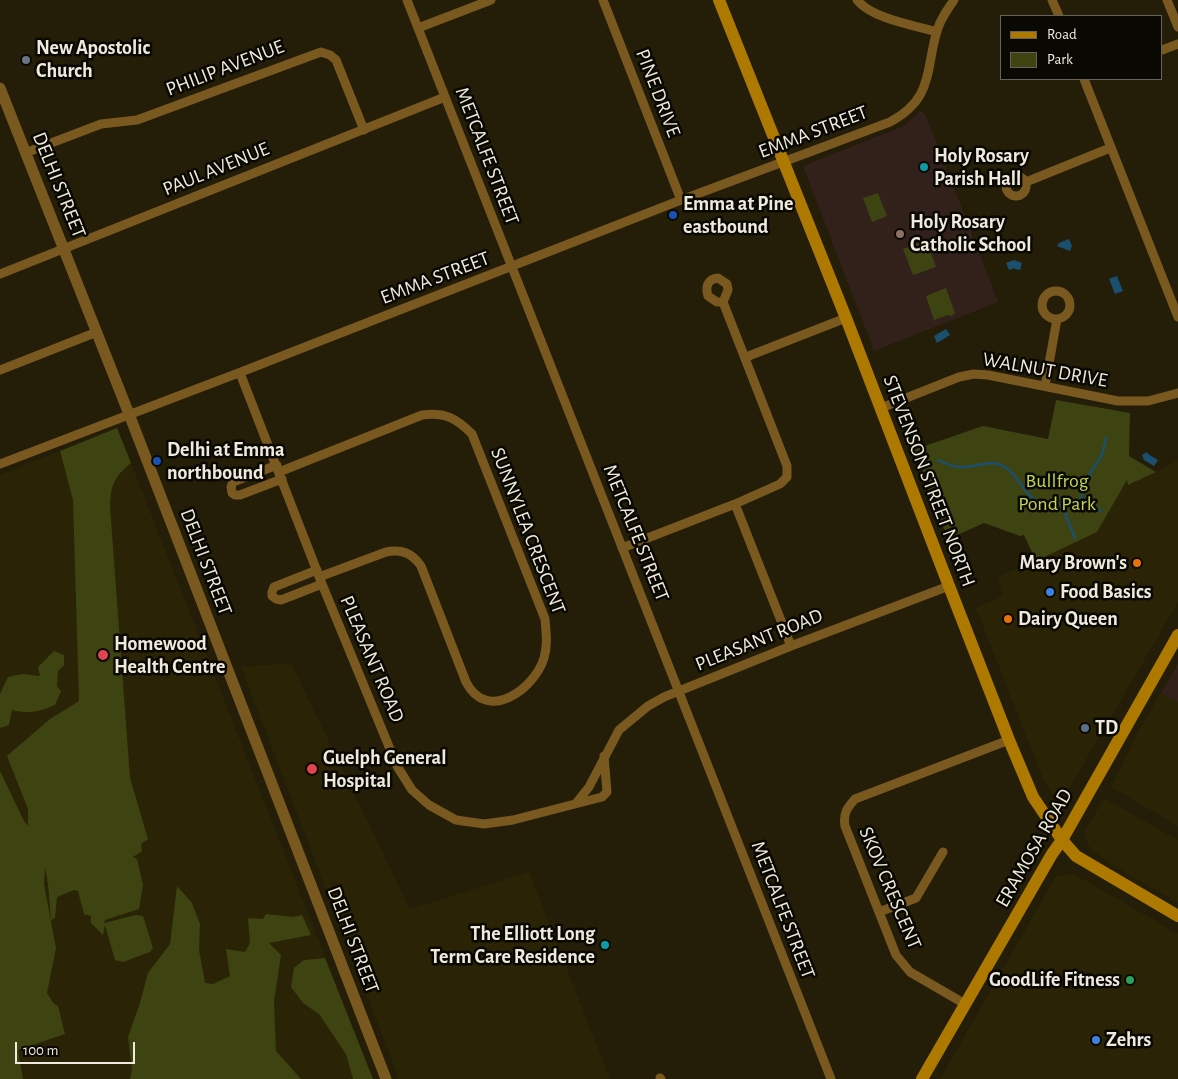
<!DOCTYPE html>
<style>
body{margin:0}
#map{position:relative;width:1178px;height:1079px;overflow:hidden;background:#241e08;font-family:"Alegreya Sans",sans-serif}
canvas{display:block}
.legend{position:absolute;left:1000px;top:15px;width:162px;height:65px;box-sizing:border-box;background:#0a0802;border:1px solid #65625a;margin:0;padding:6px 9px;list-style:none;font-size:15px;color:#eeeadd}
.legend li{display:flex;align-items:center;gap:10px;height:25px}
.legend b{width:25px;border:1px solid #65625a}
.scale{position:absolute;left:15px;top:1042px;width:120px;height:22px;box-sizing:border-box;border:2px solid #eeeadd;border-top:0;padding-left:6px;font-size:15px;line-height:18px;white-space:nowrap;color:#eeeadd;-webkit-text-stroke:4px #0a0802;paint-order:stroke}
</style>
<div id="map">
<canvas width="1178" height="1079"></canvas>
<ul class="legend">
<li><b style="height:6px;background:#ae7900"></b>Road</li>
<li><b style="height:14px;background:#3d4411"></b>Park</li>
</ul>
<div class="scale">100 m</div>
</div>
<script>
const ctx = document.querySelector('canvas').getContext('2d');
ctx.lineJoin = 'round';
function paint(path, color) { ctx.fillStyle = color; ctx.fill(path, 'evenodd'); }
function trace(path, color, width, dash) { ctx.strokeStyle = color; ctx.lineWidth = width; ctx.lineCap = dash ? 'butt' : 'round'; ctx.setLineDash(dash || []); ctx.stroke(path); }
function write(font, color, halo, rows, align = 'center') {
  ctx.font = font + ' "Alegreya Sans",sans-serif'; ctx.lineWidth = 5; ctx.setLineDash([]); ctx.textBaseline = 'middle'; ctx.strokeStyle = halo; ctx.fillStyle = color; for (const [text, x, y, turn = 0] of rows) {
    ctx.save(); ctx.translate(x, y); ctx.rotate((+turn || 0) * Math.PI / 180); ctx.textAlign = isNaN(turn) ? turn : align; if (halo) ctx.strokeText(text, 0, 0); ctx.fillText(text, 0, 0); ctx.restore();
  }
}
paint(new Path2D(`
 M117,428L131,463L373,1079H0V475Z
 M1178,460V602L1060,804H1058L1042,776L976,608L1003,596L998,577L1097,532L1127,479L1128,484L1133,483Z
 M291,663L410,909L529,872L610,1079H399L241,667Z
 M1161,693L1178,703V826L1111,787L1139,730Z
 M1104,798L1178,840V903L1112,865L1095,853L1089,846L1086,841L1085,831Z
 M1074,874L1178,934V1079H940L1056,876Z`), '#2a2305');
paint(new Path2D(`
 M920,111L925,114L938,146L998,302L874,351L803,166L904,126Z
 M1178,664V703L1161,693Z`), '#32201b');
paint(new Path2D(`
 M878,193L887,216L872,222L863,198Z
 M926,240L936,267L913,275L903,249Z
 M946,288L955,313L952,316L948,315L934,320L926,297L928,295Z
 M1056,400L1130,413L1129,456L1156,472L1128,485L1127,480L1097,532L1036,561L1024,535L1020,536L984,523L948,539L913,450L983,426L1048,439Z
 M117,428L131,463C114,477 111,484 110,506L130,778L148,839L141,844L142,851L133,857L137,859L143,885L139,909L105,920L104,923L136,915L143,916L153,948L150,952L123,962L115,960L105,925L103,935L91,923V916L84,914L78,891L74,890L57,897L55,918L51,920L48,884L45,867L44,884L56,948L47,993L54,1004L58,1006L65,1034L18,1050L23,1079H0V771L24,821L28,826V809L7,756L50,719L79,701L73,500L60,451Z
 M54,651L64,655V665L58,671L57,686L61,691L55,705C39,712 29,714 12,710L9,725L0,728V694L8,677L22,674L40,676L38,667Z
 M177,886L192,903L200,924L199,950L205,983L213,984L230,976L226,949L245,952L250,943L248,918L263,919L266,914L293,917L302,915L311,935L269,943L281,955L274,1001L276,1051L301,1079H130L132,1069L128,1037L139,1006L148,973L170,944Z
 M325,958L373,1079H353L346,1054L319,1014L303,1003L291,987L294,968L304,960Z`), '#3d4411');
paint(new Path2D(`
 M1069,239L1072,246L1070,251L1057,246L1059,243Z
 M1014,260L1022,263L1020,270L1015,269V268L1009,270L1006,263Z
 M1117,276L1123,291L1115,294L1109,279Z
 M946,329L950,335L937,343L934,336Z
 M1147,452L1148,454L1158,460L1154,466L1144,460L1142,455Z`), '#1a4f6f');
trace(new Path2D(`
 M938,460C946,464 955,468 964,467C976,467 985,461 998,464C1019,470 1021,497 1043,503C1066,510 1075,493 1101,511
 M1081,502L1083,485L1102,455L1106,438
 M1065,504L1066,516L1075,538`), '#1a4f6f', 2.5);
trace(new Path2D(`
 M407,0L831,1079
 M603,0L681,200
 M857,0C873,19 913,25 937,32
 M1052,0L1059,16
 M1167,0L1178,27
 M418,28L491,0
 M1162,50L1178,44
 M1084,79L1178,317
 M25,153L101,124L137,120L321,52L330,55L336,60L364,130
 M1006 186a10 10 0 1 1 20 0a10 10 0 1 1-20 0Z
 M1026,182L1110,148
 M0,274L445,97
 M1042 305a14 14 0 1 1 28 0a14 14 0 1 1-28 0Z
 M746,357L846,318
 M0,370L97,332
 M240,373L322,584L397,766L412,790L429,805L456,820L484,824L513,820L602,797L607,792L604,756
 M1045,386L1057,319
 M881,408L959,377L974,374L988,375L1118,401H1148L1178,393
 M0,464L241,372L681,200L890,122C934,98 925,71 937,31C940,20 947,10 954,0
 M277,465L233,482L231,487L232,493L235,495H240L282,479
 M279,472L422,415C445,412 456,418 472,434L545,619C546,632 548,645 544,658C534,690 487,723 466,682L421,566C412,553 402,549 386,552L319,577
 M735,504L791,646
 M622,548L735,504L780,484L787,477V466L723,302L728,290L727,284L718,278C708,279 705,286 708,296L717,302H723
 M317,570L274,587L272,592V596L276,599L281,600L322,584
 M577,802L589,787L619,730L648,706L664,697L791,646L949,586
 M879,912L916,898L943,852
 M965,1004L910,972L896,955L845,826C843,813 847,808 855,799L1009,740
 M660,1078L661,1079`), '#79591f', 9);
trace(new Path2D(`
 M0,88L129,414L386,1079`), '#79591f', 11);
trace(new Path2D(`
 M719,0L846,318L949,586L1009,740L1033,797L1062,840L1076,856L1178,916
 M922,1079L1052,854L1062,840L1178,635`), '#ae7900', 12);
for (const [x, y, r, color] of [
 [26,60,5,"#6b7280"],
 [924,167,5,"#0f9aa8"],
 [673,215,5,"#1a4fb4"],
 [900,234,5,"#8d6e63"],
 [157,461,5,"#1a4fb4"],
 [1137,563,5,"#e8710a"],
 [1050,592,5,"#3f7fe0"],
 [1008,619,5,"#e8710a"],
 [103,655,6,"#e0444e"],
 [1085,728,5,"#5c6f8a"],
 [312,769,6,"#e0444e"],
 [605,945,5,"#0f9aa8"],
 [1130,980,5,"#2e9e5b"],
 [1096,1040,5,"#3f7fe0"]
]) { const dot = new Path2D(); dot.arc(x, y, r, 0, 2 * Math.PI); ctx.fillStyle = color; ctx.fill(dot); trace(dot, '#0a0802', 2); }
write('bold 20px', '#eeeadd', '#0a0802', [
 ["New Apostolic",36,48],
 ["Church",36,71],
 ["Holy Rosary",934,156],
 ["Parish Hall",934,179],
 ["Emma at Pine",683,204],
 ["eastbound",683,227],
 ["Holy Rosary",910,222],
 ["Catholic School",910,245],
 ["Delhi at Emma",167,450],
 ["northbound",167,473],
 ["Mary Brown's",1127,563,"right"],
 ["Food Basics",1060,592],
 ["Dairy Queen",1018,619],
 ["Homewood",114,644],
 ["Health Centre",114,667],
 ["TD",1095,728],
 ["Guelph General",323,758],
 ["Hospital",323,781],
 ["The Elliott Long",595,934,"right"],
 ["Term Care Residence",595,957,"right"],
 ["GoodLife Fitness",1120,980,"right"],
 ["Zehrs",1106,1040]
], 'left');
write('20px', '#eeeadd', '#0a0802', [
 ["PHILIP AVENUE",225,68,-21],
 ["PINE DRIVE",658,93,69],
 ["EMMA STREET",813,132,-21],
 ["METCALFE STREET",487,156,69],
 ["PAUL AVENUE",216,169,-22],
 ["DELHI STREET",59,185,68],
 ["EMMA STREET",435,278,-21],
 ["WALNUT DRIVE",1045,370,10],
 ["STEVENSON STREET NORTH",929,481,69],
 ["SUNNYLEA CRESCENT",528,531,69],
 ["METCALFE STREET",636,533,68],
 ["DELHI STREET",206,562,69],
 ["PLEASANT ROAD",759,640,-22],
 ["PLEASANT ROAD",372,659,67],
 ["ERAMOSA ROAD",1034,848,-60],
 ["SKOV CRESCENT",890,888,67],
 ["METCALFE STREET",783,910,69],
 ["DELHI STREET",353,940,69]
]);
write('20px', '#c3d54f', '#0a0802', [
 ["Bullfrog",1057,481],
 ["Pond Park",1057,504]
]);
</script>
